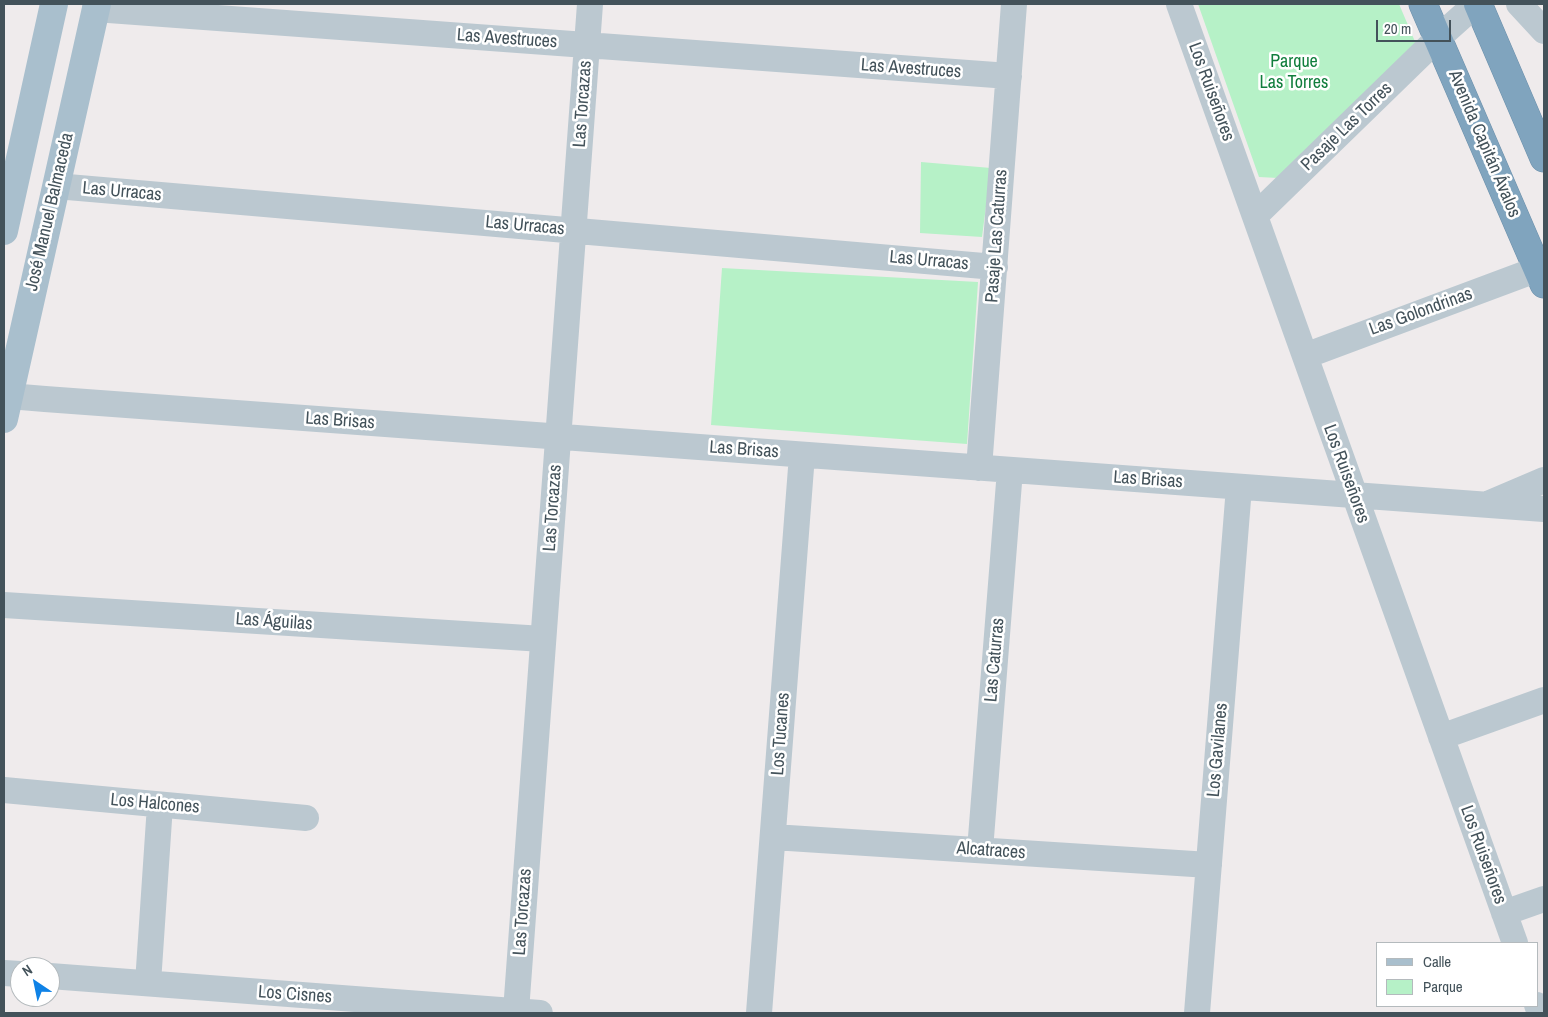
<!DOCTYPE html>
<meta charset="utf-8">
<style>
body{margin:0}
#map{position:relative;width:1548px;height:1017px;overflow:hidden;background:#efebec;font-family:"Archivo Narrow",sans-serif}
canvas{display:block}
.frame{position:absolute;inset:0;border:5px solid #43525a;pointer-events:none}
.legend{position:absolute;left:1376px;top:942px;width:162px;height:65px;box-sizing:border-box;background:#fff;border:1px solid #b4babd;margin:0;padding:6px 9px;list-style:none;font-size:15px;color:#43525a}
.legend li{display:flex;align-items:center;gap:10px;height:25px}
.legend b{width:25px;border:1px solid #b4babd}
.north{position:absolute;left:10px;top:957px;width:50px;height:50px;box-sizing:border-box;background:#fff;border:1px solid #b4babd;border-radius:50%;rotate:326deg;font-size:14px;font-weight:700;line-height:20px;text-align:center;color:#43525a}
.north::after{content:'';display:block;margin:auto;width:18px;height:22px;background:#0f82e6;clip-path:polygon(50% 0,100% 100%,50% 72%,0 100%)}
.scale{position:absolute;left:1376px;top:20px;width:75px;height:22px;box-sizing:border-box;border:2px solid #43525a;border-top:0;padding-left:6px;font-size:15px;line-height:18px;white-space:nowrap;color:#43525a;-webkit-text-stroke:4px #fff;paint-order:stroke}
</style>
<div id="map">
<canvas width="1548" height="1017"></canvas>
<div class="frame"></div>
<ul class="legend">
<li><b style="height:6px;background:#a9bfcd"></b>Calle</li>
<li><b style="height:14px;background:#b6f1c7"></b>Parque</li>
</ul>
<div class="north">N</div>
<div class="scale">20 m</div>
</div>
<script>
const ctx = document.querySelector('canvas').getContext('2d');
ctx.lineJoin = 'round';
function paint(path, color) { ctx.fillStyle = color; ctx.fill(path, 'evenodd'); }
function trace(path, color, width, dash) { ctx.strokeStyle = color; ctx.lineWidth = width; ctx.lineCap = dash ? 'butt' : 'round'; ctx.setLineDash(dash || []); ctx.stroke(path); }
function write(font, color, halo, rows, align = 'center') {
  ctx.font = font + ' "Archivo Narrow",sans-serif'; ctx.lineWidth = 5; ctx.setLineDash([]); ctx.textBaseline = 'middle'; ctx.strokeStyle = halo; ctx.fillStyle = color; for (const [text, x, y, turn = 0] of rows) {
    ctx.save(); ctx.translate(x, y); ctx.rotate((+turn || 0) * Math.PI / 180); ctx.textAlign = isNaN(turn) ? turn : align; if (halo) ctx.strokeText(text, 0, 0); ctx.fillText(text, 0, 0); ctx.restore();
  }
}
paint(new Path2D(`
 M1198,4H1399L1419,51L1278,178L1259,177Z
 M921,162L991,168L982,237L920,233Z
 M722,268L978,282L967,444L711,425Z`), '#b6f1c7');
const highway = new Path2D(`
 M1423,4L1544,284
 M1478,4L1544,158`);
trace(highway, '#6b8faa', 29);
trace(new Path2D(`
 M1179,4L1515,943
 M1519,4L1544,31
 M95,9L1009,76
 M56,186L995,267
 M1255,216L1438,38L1476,4
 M1305,356L1538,269
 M4,399L9,396L45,399L1544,509
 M979,468L1014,4
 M1490,503L1544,480
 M4,605L543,639
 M1441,737L1544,700
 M4,790L306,818
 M773,837L1209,865
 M980,850L1010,470
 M1504,913L1544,899
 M4,973L20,974
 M50,976L540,1013
 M148,983L160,805
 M1537,1005L1540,1013
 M516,1011L590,4
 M759,1013L802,455
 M1197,1013L1239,487`), '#bbc8d0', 26);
trace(new Path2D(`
 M4,231L54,4
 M4,419L97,4`), '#a9bfcd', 28);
trace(highway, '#80a4be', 28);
write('18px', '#43525a', '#fff', [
 ["Las Avestruces",507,39,4],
 ["Las Avestruces",911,69,4],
 ["Los Ruiseñores",1211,92,70],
 ["Las Torcazas",583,104,-86],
 ["Pasaje Las Torres",1347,127,-44],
 ["Avenida Capitán Ávalos",1484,144,67],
 ["Las Urracas",122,192,5],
 ["José Manuel Balmaceda",50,212,-77],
 ["Las Urracas",525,226,5],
 ["Pasaje Las Caturras",997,236,-86],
 ["Las Urracas",929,261,5],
 ["Las Golondrinas",1421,312,-20],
 ["Las Brisas",340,421,4],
 ["Las Brisas",744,450,4],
 ["Los Ruiseñores",1346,474,70],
 ["Las Brisas",1148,480,4],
 ["Las Torcazas",553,508,-86],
 ["Las Águilas",274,622,4],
 ["Las Caturras",995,660,-85],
 ["Los Tucanes",781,734,-86],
 ["Los Gavilanes",1218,750,-85],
 ["Los Halcones",155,804,5],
 ["Alcatraces",991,851,4],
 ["Los Ruiseñores",1483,855,70],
 ["Las Torcazas",523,912,-86],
 ["Los Cisnes",295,995,4]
]);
write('18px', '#117e3d', '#fff', [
 ["Parque",1294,62],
 ["Las Torres",1294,83]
]);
</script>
